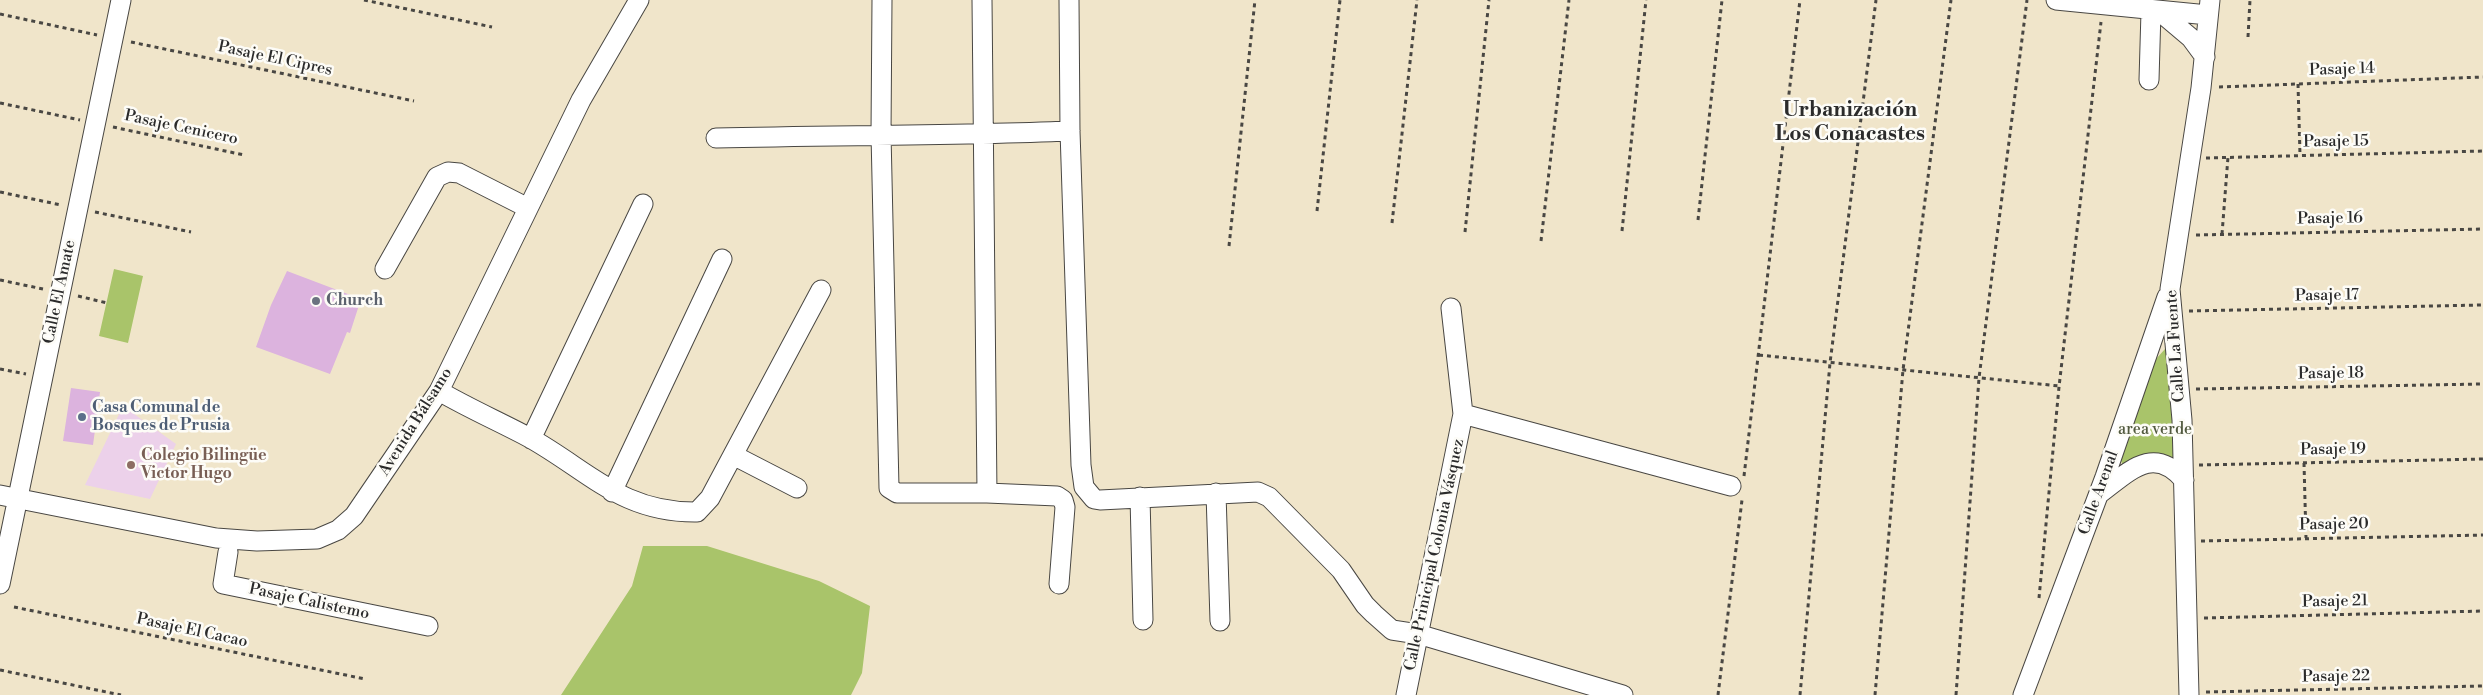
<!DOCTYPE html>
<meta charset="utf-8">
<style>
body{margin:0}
canvas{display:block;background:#f0e5ca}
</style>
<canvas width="2483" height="695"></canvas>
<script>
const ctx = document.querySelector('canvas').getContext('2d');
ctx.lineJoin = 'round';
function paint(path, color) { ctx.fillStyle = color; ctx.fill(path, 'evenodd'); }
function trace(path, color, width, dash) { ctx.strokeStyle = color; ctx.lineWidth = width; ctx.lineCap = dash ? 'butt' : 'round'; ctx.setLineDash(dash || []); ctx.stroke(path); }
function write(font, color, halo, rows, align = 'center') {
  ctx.font = font + ' "Libre Bodoni",serif'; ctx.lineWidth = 5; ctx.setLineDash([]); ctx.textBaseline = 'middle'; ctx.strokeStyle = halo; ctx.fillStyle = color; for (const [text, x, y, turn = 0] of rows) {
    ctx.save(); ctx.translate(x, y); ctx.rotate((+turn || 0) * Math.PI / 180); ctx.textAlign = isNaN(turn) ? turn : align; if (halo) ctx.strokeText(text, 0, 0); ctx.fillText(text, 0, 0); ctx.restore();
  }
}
paint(new Path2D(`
 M123,406L176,444L150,499L85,485Z`), '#ecd1ea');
paint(new Path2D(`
 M114,269L143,276L128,343L99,336Z
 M2168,348L2171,350L2175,459C2152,448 2144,456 2123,465L2121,461L2123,453L2156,359L2165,349Z
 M643,546H707L819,581L870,606L862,673L851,695H561L632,586Z`), '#a9c46a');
paint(new Path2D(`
 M287,271L361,299L350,333L347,332L330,374L256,347L271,305Z
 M71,388L100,392L93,445L63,441Z`), '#dcb3de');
const minor = new Path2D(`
 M882,0L881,134L889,488L897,493H987L1057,496L1063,500L1065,507L1059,584
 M982,0L987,493
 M1069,0L1070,131L1081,465L1084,487L1094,499L1100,500L1258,492L1269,497L1341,570L1365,605L1374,614L1392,630L1418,634L1623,695
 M2056,0L2208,15
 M2159,11L2191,38L2205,57
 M2149,80L2151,11
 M716,138C834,135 952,136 1070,131
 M385,269L437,177L448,172L459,173L528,208
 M439,391C468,408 500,422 530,438C589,471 622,513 697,512L710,498L821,290
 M1463,414L1731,486
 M531,439L643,204
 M733,455L797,488
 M612,492L722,259
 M1216,493L1220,621
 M2099,494C2129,472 2153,444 2184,480
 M0,495L216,538L257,541L317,539L338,530L354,516L439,391L581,100L639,0
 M1140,497L1143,620
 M228,552L223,584L428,626
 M0,584L121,0
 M1406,695L1463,414L1451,308
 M2023,695L2105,477L2167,297
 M2189,695L2182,420L2170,289L2201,88L2210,0`);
trace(minor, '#494743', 21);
trace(new Path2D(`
 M364,0L492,27
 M0,14L97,35
 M2248,37L2250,0
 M131,42L414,101
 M2298,84L2300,155
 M2219,87L2483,77
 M0,103L80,120
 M113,127L244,155
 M2206,158L2483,151
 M0,192L61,205
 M1317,211L1340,0
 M95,212L191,232
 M1698,220L1722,0
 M1392,223L1417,0
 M1622,231L1646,0
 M1465,232L1489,0
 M2222,234L2228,157
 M2196,235L2483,229
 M1541,241L1569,0
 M1229,246L1255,0
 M0,280L43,289
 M78,296L107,303
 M2189,311L2483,305
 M1759,355L2059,386
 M0,369L26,374
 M2196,389L2483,384
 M2304,463L2306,538
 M2199,465L2483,459
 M1744,476L1800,0
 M2201,541L2483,535
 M2039,598L2059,387L2101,22
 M14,607L365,679
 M2204,618L2483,611
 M0,670L121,695
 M2206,692L2483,686
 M1718,695L1742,500
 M1800,695L1830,363L1876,0
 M1875,695L1903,370L1951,0
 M1956,695L1979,378L2027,0`), '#494743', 3, [4, 4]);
trace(minor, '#fff', 19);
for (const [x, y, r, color] of [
 [316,301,5,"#6b7280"],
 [82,417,5,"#5c6f8a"],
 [131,465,5,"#8d6e63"]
]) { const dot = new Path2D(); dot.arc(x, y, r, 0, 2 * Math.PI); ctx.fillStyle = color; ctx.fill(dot); trace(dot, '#fdfcf7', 2); }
write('16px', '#2b2b2b', '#fdfcf7', [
 ["Pasaje El Cipres",275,59,12],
 ["Pasaje 14",2342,70,-2],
 ["Pasaje Cenicero",181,128,12],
 ["Pasaje 15",2336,142,-1],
 ["Pasaje 16",2330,219,-1],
 ["Calle El Amate",60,292,-78],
 ["Pasaje 17",2327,296,-1],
 ["Calle La Fuente",2176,346,-94],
 ["Pasaje 18",2331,374,-1],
 ["Avenida Bálsamo",416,422,-58],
 ["Pasaje 19",2333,450,-1],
 ["Calle Arenal",2099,493,-70],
 ["Pasaje 20",2334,525,-1],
 ["Calle Prinicipal Colonia Vásquez",1435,555,-78],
 ["Pasaje Calistemo",309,602,12],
 ["Pasaje 21",2335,602,-1],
 ["Pasaje El Cacao",192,631,12],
 ["Pasaje 22",2336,677,-1]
]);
write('bold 16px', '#5b616d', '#fdfcf7', [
 ["Church",326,301]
], 'left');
write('bold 16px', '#4e5e75', '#fdfcf7', [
 ["Casa Comunal de",92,408],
 ["Bosques de Prusia",92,426]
], 'left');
write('16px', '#51593e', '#fdfcf7', [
 ["area verde",2155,430]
]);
write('bold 16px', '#785e54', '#fdfcf7', [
 ["Colegio Bilingüe",141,456],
 ["Victor Hugo",141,474]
], 'left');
write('bold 21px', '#2b2b2b', '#fdfcf7', [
 ["Urbanización",1850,111],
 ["Los Conacastes",1850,135]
]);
</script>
